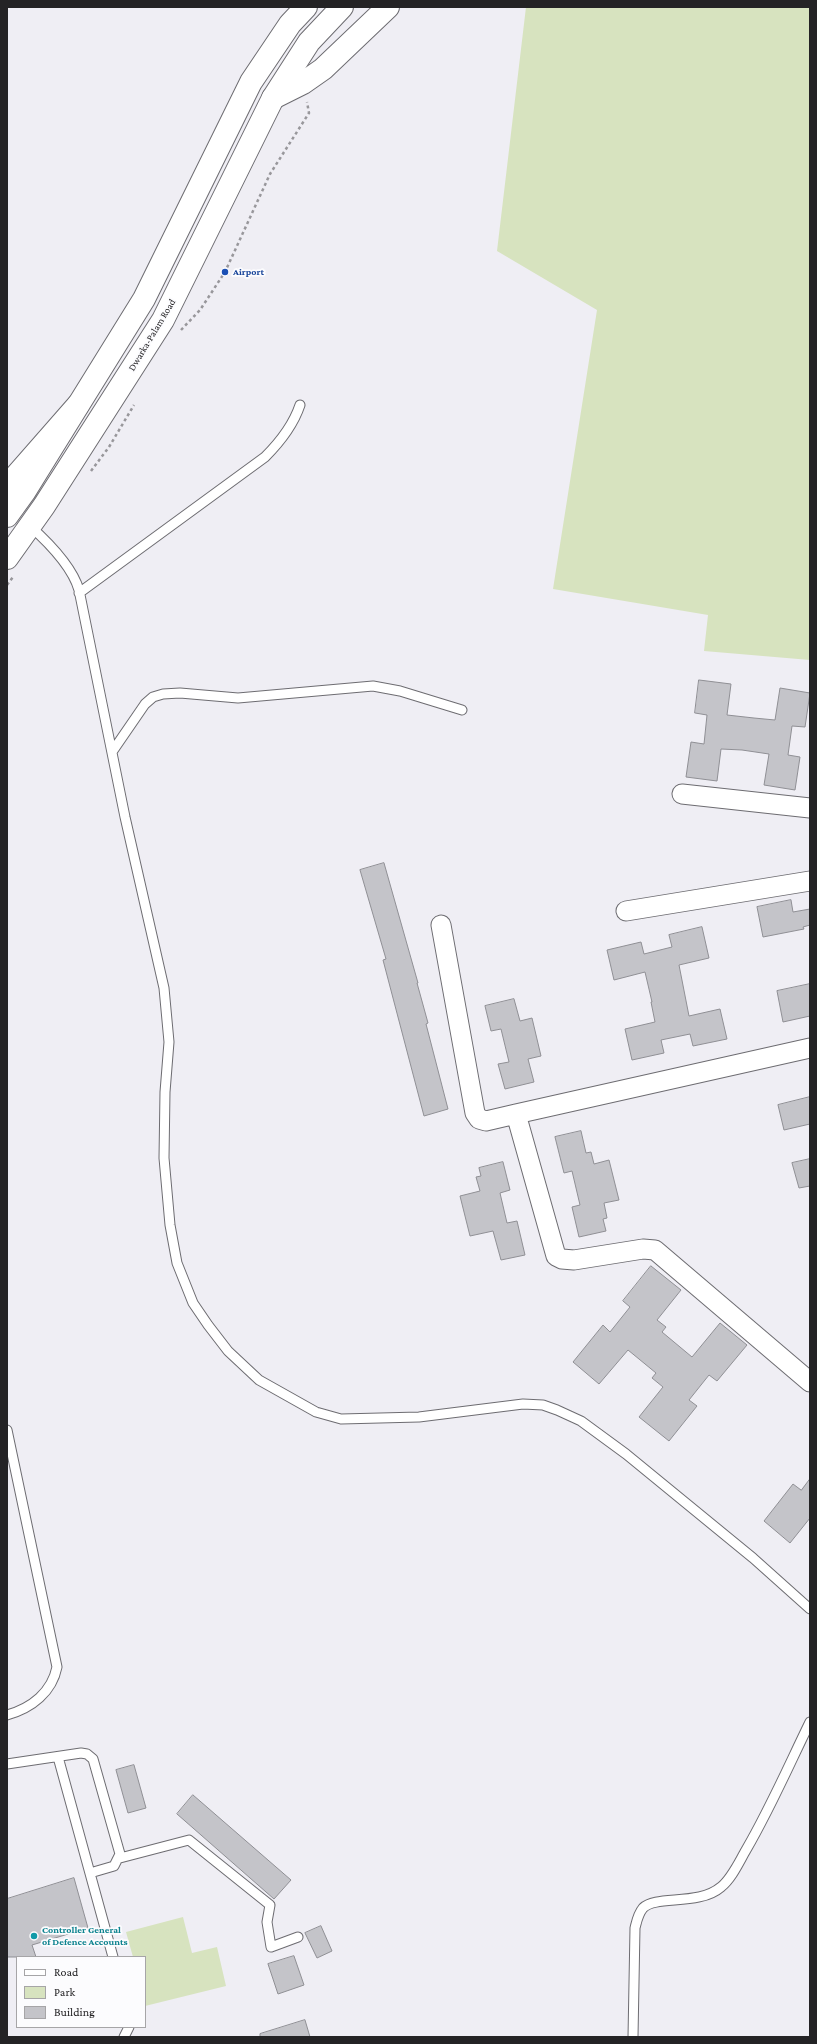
<!DOCTYPE html>
<style>
body{margin:0}
#map{position:relative;width:817px;height:2044px;overflow:hidden;background:#efeef4;font-family:"Crimson Pro",serif}
canvas{display:block}
.frame{position:absolute;inset:0;border:8px solid #242325;pointer-events:none}
.legend{position:absolute;left:16px;top:1956px;width:130px;height:72px;box-sizing:border-box;background:#fcfcfe;border:1px solid #a6a5a7;margin:0;padding:5px 7px;list-style:none;font-size:12px;color:#242325}
.legend li{display:flex;align-items:center;gap:8px;height:20px}
.legend b{width:20px;border:1px solid #a6a5a7}
</style>
<div id="map">
<canvas width="817" height="2044"></canvas>
<div class="frame"></div>
<ul class="legend">
<li><b style="height:5px;background:#fff"></b>Road</li>
<li><b style="height:11px;background:#d7e3bf"></b>Park</li>
<li><b style="height:11px;background:#c4c4c9"></b>Building</li>
</ul>
</div>
<script>
const ctx = document.querySelector('canvas').getContext('2d');
ctx.lineJoin = 'round';
function paint(path, color) { ctx.fillStyle = color; ctx.fill(path, 'evenodd'); }
function trace(path, color, width, dash) { ctx.strokeStyle = color; ctx.lineWidth = width; ctx.lineCap = dash ? 'butt' : 'round'; ctx.setLineDash(dash || []); ctx.stroke(path); }
function write(font, color, halo, rows, align = 'center') {
  ctx.font = font + ' "Crimson Pro",serif'; ctx.lineWidth = 3.5; ctx.setLineDash([]); ctx.textBaseline = 'middle'; ctx.strokeStyle = halo; ctx.fillStyle = color; for (const [text, x, y, turn = 0] of rows) {
    ctx.save(); ctx.translate(x, y); ctx.rotate((+turn || 0) * Math.PI / 180); ctx.textAlign = isNaN(turn) ? turn : align; if (halo) ctx.strokeText(text, 0, 0); ctx.fillText(text, 0, 0); ctx.restore();
  }
}
paint(new Path2D(`
 M526,7H810V660L704,651L708,615L553,589L597,310L497,251Z
 M183,1917L192,1953L217,1947L226,1986L145,2006V1957H133L126,1932Z`), '#d7e3bf');
const building = new Path2D(`
 M699,680L731,684L727,715L754,718L775,720L780,688L810,693L805,727L792,726L788,755L800,757L795,790L764,785L769,754L742,750L721,749L717,781L686,777L691,742L704,744L707,715L695,713Z
 M384,863L418,983H417L428,1023L426,1024L448,1109L424,1116L383,960L386,959L360,870Z
 M791,900L793,912L810,909V925L803,927L804,929L763,937L757,907Z
 M702,927L709,958L679,965L689,1016L720,1009L727,1039L693,1046L690,1034L661,1040L664,1053L632,1060L625,1029L655,1022L651,1002H652L645,972L614,980L607,950L641,942L644,954L672,947L669,935Z
 M810,984V1016L783,1022L777,991Z
 M514,999L520,1021L532,1018L541,1056L528,1059L534,1082L505,1089L498,1064L509,1062L501,1029L491,1031L485,1006Z
 M810,1097V1124L784,1130L778,1105Z
 M581,1131L586,1153L591,1152L594,1164L609,1160L619,1200L604,1203L607,1218L603,1219L606,1231L579,1237L572,1207L580,1205L572,1171L564,1173L555,1137Z
 M810,1159V1186L799,1188L792,1163Z
 M503,1162L510,1190L500,1193L507,1223L517,1221L525,1255L501,1260L493,1231L470,1236L460,1196L480,1191L476,1177L481,1176L479,1168Z
 M651,1266L681,1290L657,1320L666,1327L662,1332L692,1357L720,1323L747,1345L717,1381L709,1375L689,1400L697,1406L669,1441L639,1417L663,1387L652,1378L656,1373L628,1350L599,1384L573,1362L603,1325L610,1332L630,1307L623,1301Z
 M810,1479V1518L790,1543L764,1521L793,1484L801,1490Z
 M134,1765L146,1808L128,1813L116,1770Z
 M193,1795L291,1880L274,1899L177,1814Z
 M74,1878L88,1928L32,1945L36,1957H7V1899Z
 M321,1926L332,1951L317,1958L305,1933Z
 M294,1956L304,1985L278,1994L268,1964Z
 M305,2020L310,2037H260V2034Z`);
paint(building, '#c4c4c9');
trace(building, '#8f8f94', 1);
const service = new Path2D(`
 M30,526C49,543 72,566 79,590L125,817L164,988L169,1042L165,1092L164,1158L170,1225L177,1263L193,1303L208,1325L228,1351L259,1380L316,1412L341,1419L419,1417L523,1404L543,1405L557,1410L581,1421L626,1454L753,1558L810,1609
 M79,593L265,457C280,442 293,426 300,405
 M112,752L145,704L153,697L163,694L180,693L238,698L373,686L400,691L462,710
 M7,1430L57,1667C52,1692 32,1708 7,1715
 M58,1757L113,1957
 M7,1764L81,1753L87,1754L93,1759L120,1854L114,1866L90,1873
 M120,1858L189,1840L270,1905L267,1922L271,1947L298,1937
 M124,2037L129,2027
 M633,2037L635,1928C637,1920 638,1914 643,1908C656,1895 699,1906 721,1887C732,1878 739,1862 746,1850C770,1809 789,1765 810,1722`);
const minor = new Path2D(`
 M682,794L810,808
 M626,911L810,881
 M441,925L475,1113L479,1119L486,1121L516,1114L810,1048
 M516,1114L556,1256L562,1259L574,1260L643,1249L655,1250L810,1382`);
const tertiary = new Path2D(`
 M273,98L303,83L323,69L388,7`);
const primary = new Path2D(`
 M7,516L25,491L144,299L251,82L290,24L306,7
 M7,558L44,506L163,320L273,98L309,42L342,7`);
const motorway = new Path2D(`
 M7,486L78,405`);
trace(service, '#6d6c71', 11);
trace(minor, '#6d6c71', 21);
trace(tertiary, '#6d6c71', 24);
trace(primary, '#6d6c71', 24);
trace(motorway, '#6d6c71', 24);
trace(new Path2D(`
 M181,330L200,310L225,272L270,174L309,113L307,102
 M91,471L109,447L134,405
 M7,585L13,577`), '#98979b', 2.5, [3, 3]);
trace(service, '#fff', 9);
trace(minor, '#fff', 19);
trace(tertiary, '#fff', 22);
trace(primary, '#fff', 22);
trace(motorway, '#fff', 22);
for (const [x, y, r, color] of [
 [225,272,4,"#1a4fb4"],
 [34,1936,4,"#0f9aa8"]
]) { const dot = new Path2D(); dot.arc(x, y, r, 0, 2 * Math.PI); ctx.fillStyle = color; ctx.fill(dot); trace(dot, '#fcfcfe', 1.5); }
write('bold 10px', '#164399', '#fcfcfe', [
 ["Airport",233,272]
], 'left');
write('10px', '#242325', '#fcfcfe', [
 ["Dwarka-Palam Road",152,335,-59]
]);
write('bold 10px', '#0d838f', '#fcfcfe', [
 ["Controller General",42,1930],
 ["of Defence Accounts",42,1942]
], 'left');
</script>
